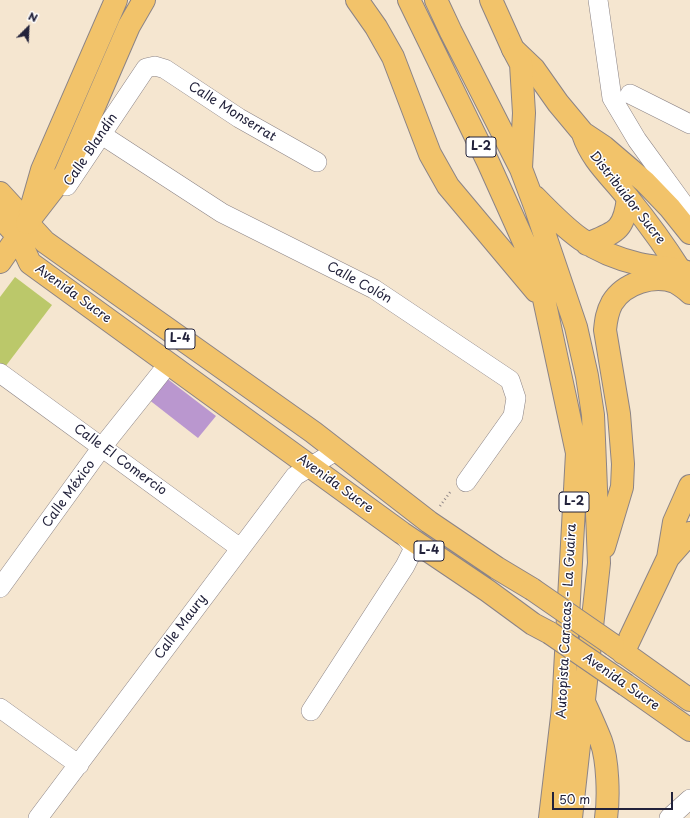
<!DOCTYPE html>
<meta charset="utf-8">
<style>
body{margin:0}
#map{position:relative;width:690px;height:818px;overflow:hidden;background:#f5e6d0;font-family:"Playpen Sans",sans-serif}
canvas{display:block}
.north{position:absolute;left:8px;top:8px;width:40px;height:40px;-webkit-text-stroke:3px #fff;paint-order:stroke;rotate:24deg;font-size:11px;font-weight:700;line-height:16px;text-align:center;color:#22223b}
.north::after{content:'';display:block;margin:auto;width:14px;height:18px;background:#22223b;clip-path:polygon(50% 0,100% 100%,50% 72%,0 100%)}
.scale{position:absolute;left:552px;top:792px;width:121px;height:18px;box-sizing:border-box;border:2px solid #22223b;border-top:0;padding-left:5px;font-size:12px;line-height:14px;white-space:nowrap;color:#22223b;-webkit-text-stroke:3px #fff;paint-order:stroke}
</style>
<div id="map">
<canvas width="690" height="818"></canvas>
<div class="north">N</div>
<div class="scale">50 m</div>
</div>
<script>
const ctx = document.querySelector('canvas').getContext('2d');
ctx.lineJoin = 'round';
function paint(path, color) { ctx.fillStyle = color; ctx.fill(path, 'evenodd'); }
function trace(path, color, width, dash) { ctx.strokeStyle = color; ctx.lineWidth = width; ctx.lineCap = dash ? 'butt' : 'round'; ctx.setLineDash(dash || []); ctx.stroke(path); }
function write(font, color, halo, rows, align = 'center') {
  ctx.font = font + ' "Playpen Sans",sans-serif'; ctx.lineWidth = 3; ctx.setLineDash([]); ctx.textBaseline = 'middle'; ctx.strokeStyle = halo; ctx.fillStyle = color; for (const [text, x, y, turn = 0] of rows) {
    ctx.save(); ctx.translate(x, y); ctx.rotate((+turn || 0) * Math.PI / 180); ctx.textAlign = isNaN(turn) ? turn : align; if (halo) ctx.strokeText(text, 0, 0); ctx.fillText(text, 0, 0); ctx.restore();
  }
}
paint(new Path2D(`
 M15,277L52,305L5,367L0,363V297Z`), '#bbc86a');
paint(new Path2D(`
 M165,377L216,416L198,438L148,399Z`), '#ba97cf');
const minor = new Path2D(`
 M598,0L612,98L637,140L690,213
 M630,94L690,124
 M102,135L222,213L374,289L510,380L516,398L513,416L466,482
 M67,186L146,68L155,66L165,69L239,118L317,162
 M0,373L240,548
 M0,588L102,447L169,363
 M0,708L79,765
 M311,711L405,566L414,548L402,533
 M38,818L295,476L336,451
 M669,818L690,799`);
const major = new Path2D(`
 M491,0L513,49L534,69L558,103L583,133L604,147L645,182L670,208L690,233
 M583,134C592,161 611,176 628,198C650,225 670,253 688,283
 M0,193L45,242L59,252L313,432L429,522L497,568L532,589
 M0,217L17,235L30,263L402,533L488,591L533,624L550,633
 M0,262L25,226
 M668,558L690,533
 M613,645L690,700
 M623,653L668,558L674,522L690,486
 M626,685L690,730`);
const highway = new Path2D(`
 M357,0L376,27L393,57L430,154L448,186L536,291
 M409,0L488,162L524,242L544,299L577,453L563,708L550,818
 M436,0L451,32L521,169L535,206L576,327L587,376L593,415L599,563L571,818
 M513,49L521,64L524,113L521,168
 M535,197C569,232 589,252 639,264C656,268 674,267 690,273
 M30,212L42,170L116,0
 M27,223L65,174L129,26L144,0
 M587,244C616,232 624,231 628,198
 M604,547L622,487L623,464L619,414L605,330C606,320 607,312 612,303C624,283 654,274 675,282C680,285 686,289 690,293
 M584,702C590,715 596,728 601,741C608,760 609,798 606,818`);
trace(minor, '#8c8486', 20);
trace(major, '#8c8486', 24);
trace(highway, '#8c8486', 24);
trace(new Path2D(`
 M440,506L451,491`), '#8c8486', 2.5, [1, 3]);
trace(minor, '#fff', 19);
trace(major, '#f2c36a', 22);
trace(highway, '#f2c36a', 22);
const majorBridge = new Path2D(`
 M532,589L613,645
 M550,633L626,685`);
trace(majorBridge, '#8c8486', 24, []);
trace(majorBridge, '#f2c36a', 22);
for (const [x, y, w] of [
 [481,147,30],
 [180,339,30],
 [574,502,30],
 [429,551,30]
]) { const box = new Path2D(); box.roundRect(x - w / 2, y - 10, w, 20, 3); ctx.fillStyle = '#fff'; ctx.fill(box); trace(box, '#22223b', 1); }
write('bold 12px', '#22223b', null, [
 ["L-2",481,147],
 ["L-4",180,339],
 ["L-2",574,502],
 ["L-4",429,551]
]);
write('13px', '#22223b', '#fff', [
 ["Calle Monserrat",232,112,32],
 ["Calle Blandín",91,150,-56],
 ["Distribuidor Sucre",627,198,52],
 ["Calle Colón",359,283,29],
 ["Avenida Sucre",73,294,36],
 ["Calle El Comercio",120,460,36],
 ["Avenida Sucre",335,484,36],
 ["Calle México",69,494,-54],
 ["Autopista Caracas - La Guaira",567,621,-87],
 ["Calle Maury",181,627,-53],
 ["Avenida Sucre",621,682,35]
]);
</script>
